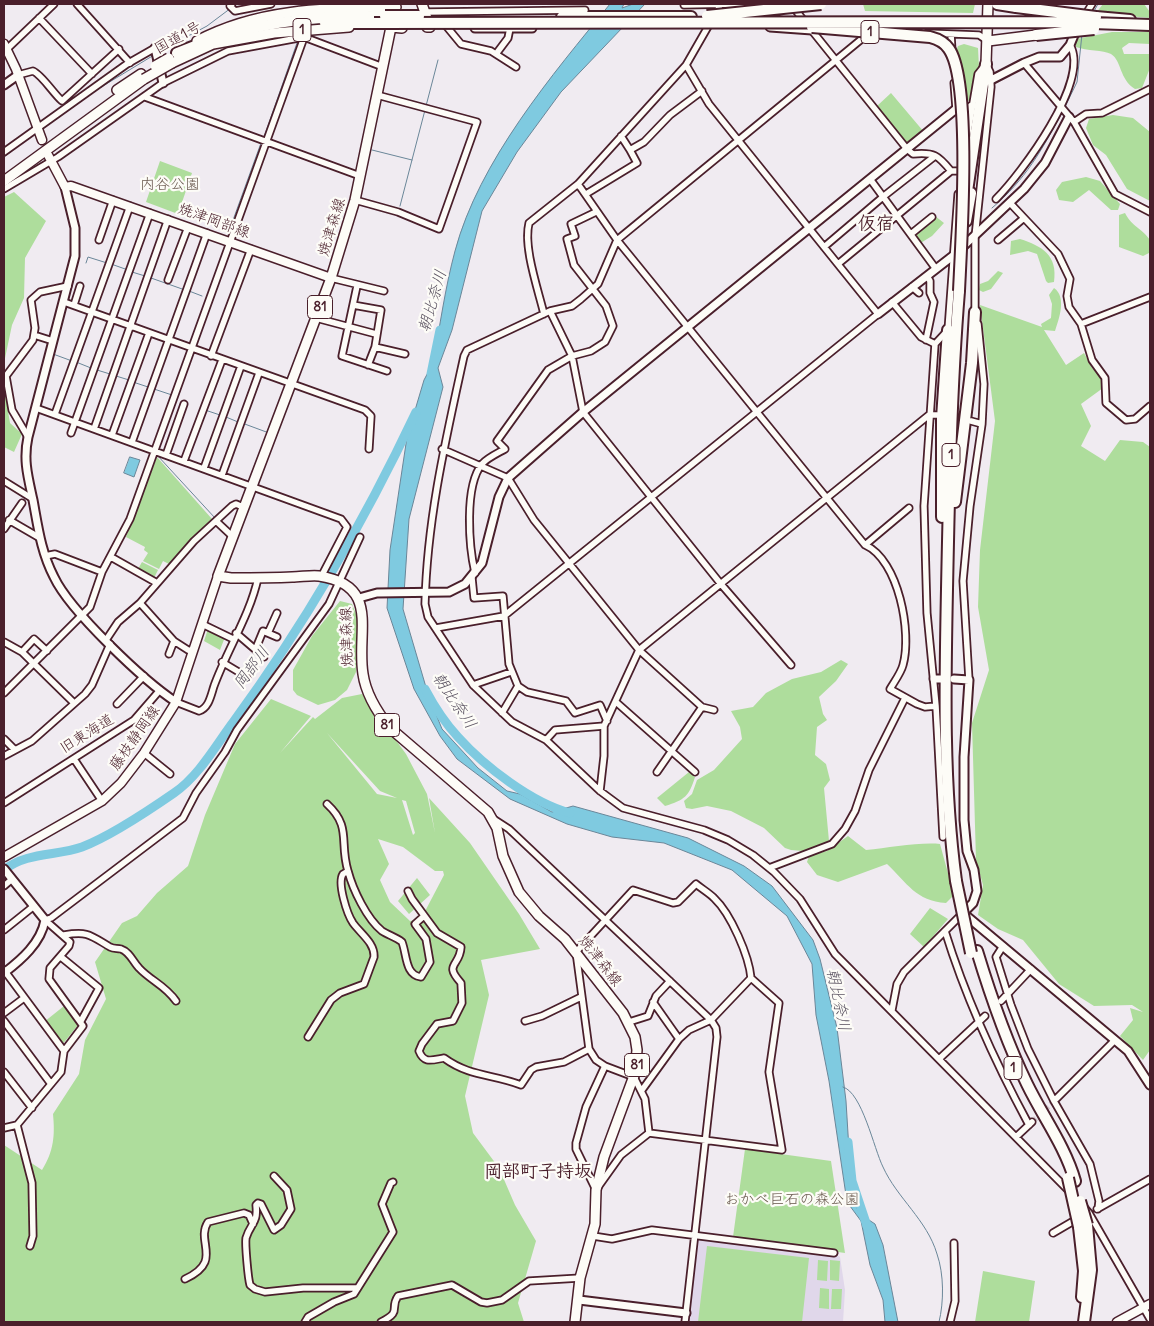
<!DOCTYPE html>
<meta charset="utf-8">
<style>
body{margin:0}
#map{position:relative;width:1154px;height:1326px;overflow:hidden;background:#f0ebf1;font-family:Delius,sans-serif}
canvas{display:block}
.frame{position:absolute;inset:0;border:5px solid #4a1f2b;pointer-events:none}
</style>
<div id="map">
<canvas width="1154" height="1326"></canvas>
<div class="frame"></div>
</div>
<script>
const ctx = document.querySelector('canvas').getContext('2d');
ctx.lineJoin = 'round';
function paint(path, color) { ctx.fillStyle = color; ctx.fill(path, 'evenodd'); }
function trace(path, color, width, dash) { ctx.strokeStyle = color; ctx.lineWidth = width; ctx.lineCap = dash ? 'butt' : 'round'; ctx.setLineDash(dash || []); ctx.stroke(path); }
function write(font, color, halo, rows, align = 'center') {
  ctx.font = font + ' Delius,"Klee One",sans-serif'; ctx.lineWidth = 4.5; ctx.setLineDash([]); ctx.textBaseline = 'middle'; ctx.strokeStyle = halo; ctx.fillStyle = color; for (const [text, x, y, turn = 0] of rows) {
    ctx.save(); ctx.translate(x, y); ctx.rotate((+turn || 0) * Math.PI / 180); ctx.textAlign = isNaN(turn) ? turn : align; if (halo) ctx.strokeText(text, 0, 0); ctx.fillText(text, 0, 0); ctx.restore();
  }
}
paint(new Path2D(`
 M701,1238L837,1255L840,1257L845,1290L843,1322H688L698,1240Z`), '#e0d7ea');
paint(new Path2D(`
 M863,4H975L973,13L865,11Z
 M1103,4H1144L1150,12V18L1096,13Z
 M1112,32H1150V44L1129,43L1122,48L1124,54H1150V68L1142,88L1135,89C1119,79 1122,61 1111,54C1103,50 1087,51 1076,47V39Z
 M964,44L978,48L979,68L975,75L971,101L962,100L956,51L958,46Z
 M891,93L924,132L909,146L877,106Z
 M1113,115L1133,118L1150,132V201L1127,189L1106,155L1093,145L1086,128L1089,119Z
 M160,161L192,173L178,214L146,202Z
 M1086,177L1100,181L1120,204L1118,210H1111L1089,190L1073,202L1059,200L1056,190L1062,182Z
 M14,192L46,221L25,258L24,298L12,325L4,363V197Z
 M1125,213C1133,228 1141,227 1150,240L1149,253L1143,256L1119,247V215Z
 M935,216L944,223L932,236L919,244L912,234Z
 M1020,239C1042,246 1058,255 1054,282L1048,283L1046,281L1037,254L1028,251L1010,255L1011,241Z
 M998,271L1003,273L991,289L983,292L979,290L980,284L988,281Z
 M1054,288C1067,297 1059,319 1055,331L1044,330L1066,365L1084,353L1092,368L1103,378V388L1081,404L1091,426L1081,446L1105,461L1120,440L1143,442L1150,447V1050L1143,1060L1120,1036L1133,1020L1130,1008L1143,1012L1132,1005L1094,1006L1059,984L1023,940L998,929L978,915L983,885L976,860L972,723L989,670L978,607L980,550L995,421L980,305L1042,327L1041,324L1051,318L1052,304L1049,295Z
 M4,387L10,423L22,434L14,452L4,447Z
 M157,457L212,519L169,564L163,561L159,569L143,561L148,553L144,550L145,547L126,537Z
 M142,562L158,570L154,578L138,569Z
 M340,601L352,604L358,619L356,672L347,690L335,700L318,705L297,695L293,690V670L312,636Z
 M208,629L225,637L220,650L204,641Z
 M841,660L848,664L836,681L819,697L823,714L827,720L817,727L815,755L826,764L830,780L824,788L829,841L803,851L791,850L785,848L764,828L731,811L707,806L692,809L686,808L684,801L692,794L697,780L714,770L742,739L740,727L731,711L753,707L766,693L792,679L821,672Z
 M362,694L406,754L427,794L435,833L429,798L470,843L519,914L540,949L481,960L489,995L465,1096L473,1133L499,1168L515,1205L536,1241L518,1303L524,1322H4V1145L42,1170C54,1151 55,1135 53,1114L79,1074L85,1040L106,999L95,962L122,923L137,916L157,893L188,866L205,815L235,744L271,699L311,716L280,753L313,717L315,719L342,698ZM327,733L380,791L397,798L377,794ZM402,800L406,801L415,833L413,835ZM378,839L403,847L435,871H443L444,875L421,919L410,921L390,902L380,880L389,864Z
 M689,772L695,777C689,796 685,800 665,806L657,798Z
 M848,836L866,850C889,848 919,842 940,844L954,895L946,903C916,901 907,883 887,864L838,882L817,875L807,862L809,856L827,851Z
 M417,878L430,895L409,914L398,901Z
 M930,908L948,919L924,947L910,934Z
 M64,1006L78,1025L62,1045L44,1022Z
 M745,1149L831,1161L845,1253L733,1237Z
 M707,1246L809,1258L802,1322H698Z
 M818,1260L828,1261L827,1281L817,1280Z
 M830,1260L840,1261L839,1281L830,1280Z
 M983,1271L1035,1281L1029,1322H975Z
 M820,1288L829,1289V1309L819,1308Z
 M832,1289H842L841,1309H831Z`), '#aedd9c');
const water = new Path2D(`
 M610,4H624L622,8L633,4H645L561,92L517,152L482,211L452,330L438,368L443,387L409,519L403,609L428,694L442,729L478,768L507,791L520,794L552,812L573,806L688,838L744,866L772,886L813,940L820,959L837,1028L846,1101L852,1199L860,1214L875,1224L883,1245L898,1322H885L883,1300L870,1265L861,1221L847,1202L829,1081L816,1015L812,964L787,916L732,870L664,843L612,837L567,824L510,799L457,759L440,736L414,689L387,608L390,550L407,437L424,380L433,363C440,326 445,288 455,251C479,161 552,75 610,4Z
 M130,457L140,460L134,477L124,473Z`);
paint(water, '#7fcae0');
trace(water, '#6a8698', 1);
trace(new Path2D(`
 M1093,13L1098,4
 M9,42L50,4
 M160,51L207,26L231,8
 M426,106L438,60
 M1065,107L1077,82L1082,34
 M41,130L98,89L154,55
 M264,137L297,43
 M372,150L412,160
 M4,157L35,133
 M400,206L425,110
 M992,208C1026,179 1041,151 1062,113
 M228,234L261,143
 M86,263L88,257L107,263
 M111,264L128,270
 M132,272L145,276
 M151,278L185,290
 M189,291L202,296
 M53,354L72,361
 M76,362L91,368
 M97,370L110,374
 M116,376L129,380
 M133,382L148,387
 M154,389L172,395
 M205,410L220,415
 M226,417L238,422
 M242,423L269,433
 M157,455L215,518
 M843,1087C862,1092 874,1149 883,1167C897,1198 927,1220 937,1254C944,1274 944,1302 939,1322`), '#6a8698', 1);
trace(new Path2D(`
 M431,374L440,330
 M425,689C434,706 445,723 458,737C484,766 532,803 570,813
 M4,870C26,852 57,856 82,847C111,836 148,811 174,793C199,776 216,745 234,721C305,624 365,520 416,412
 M848,1142L852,1181L867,1226`), '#7fcae0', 9);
trace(new Path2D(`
 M1032,1122L1054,1101`), '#cfc2c9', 5.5, [5.5, 3]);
const minor = new Path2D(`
 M77,4L130,63
 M232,4L230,6L235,11L271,4
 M684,5L735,4
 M733,5L766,4
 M793,7L907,149L913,154C934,152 938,155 951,171H957
 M426,12L585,10
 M1084,17L1092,4
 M39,18L92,74
 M447,27L461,44L491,51L516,67
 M869,33L617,240L598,284L581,299L572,306L550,311L467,350L464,356C446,438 427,519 425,604L428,617L473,685L512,722L546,740L600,791L623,808L704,830L728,840L753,855L774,872L800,899L835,954L1070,1192
 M927,33L979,35L988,41
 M951,34L952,51
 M7,49L54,4
 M496,54L508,38L510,28
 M1024,63L1074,122L1115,194L1150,212
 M18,75L33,71C42,75 53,93 62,101L119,49
 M954,83L956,109L968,108L973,104
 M145,97L360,176
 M1074,122L1086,114L1102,113L1150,89
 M621,136L630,150
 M967,138L978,74L986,64L990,72L991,87L975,237V313
 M4,152L127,64L155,48
 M870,179L936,269
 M578,184L617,240L865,545C899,560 912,633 903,665C901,673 894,682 890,689L917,704L925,707L936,706L927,613L924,506L935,344L948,330L958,194
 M4,189L58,157L163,83L228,51L304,37L383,67
 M586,194L637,163L630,150L644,142L670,115L702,91
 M996,199C1021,174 1091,81 1070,45
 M355,200L398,212L439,229L477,122L377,95
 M1010,203L1058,254L1070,279L1067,296L1069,307L1081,324L1092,360L1105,378L1106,403L1126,420L1135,419L1150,406
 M911,234L932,217
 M99,240L113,200
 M998,240L1024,218
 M824,247L884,196L935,156
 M838,264L951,171
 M331,278L384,291
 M168,280L188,227
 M357,286L342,356L387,371
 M912,287L919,293
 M64,302L365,410L371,416L369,449
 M892,302L921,337L935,344
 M74,305L80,286
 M353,305L381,310L375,347L368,365
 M550,311L572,356L583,412L720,583L791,665
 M544,314C538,289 523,247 529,223L578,184L686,65L721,4
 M316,318L376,334
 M978,324L984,384L982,424
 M1081,324L1150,297
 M34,335L53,341
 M926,340L934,302L930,293V281L927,276
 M375,347L405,354
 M211,356L251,249
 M36,408L341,519L347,527L321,577
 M55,414L130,206
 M94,429L168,219
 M71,433L150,213
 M112,435L149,333
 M28,437L12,410L6,376L33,340L35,328L31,300L40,292L68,286
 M132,442L207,233
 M442,449L508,478L534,520L639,650L702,707L714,710
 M166,455L184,404
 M184,461L222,360
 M204,468L241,366
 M222,475L259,373
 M4,481L33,499
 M9,520L40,538
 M216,521L232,536
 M4,529L22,503
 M865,545L909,508
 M45,556L55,554L102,572
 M111,557L157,583
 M475,573C469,547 464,486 482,464C487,458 498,453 505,449L497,441L548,370L572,356L591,351L605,342L613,326L606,306L574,265L567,239L575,236L571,224L596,212
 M472,578L474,598L503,596L509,664L518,686L502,713
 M140,603L174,641L169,654
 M202,624L233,639
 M436,628L504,616L878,314L709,104L686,65
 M236,633L264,657
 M268,633L277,613
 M106,640L118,622L140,603L194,541L232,506L236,504L243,507
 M174,641L188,650L193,651
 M4,642L22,652L74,703
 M256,648L263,631L277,637
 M22,652L34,639L47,651
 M222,662L247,677
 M969,680L963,581L970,506L982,424L971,421
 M473,685L511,672
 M518,686L527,692L566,701L575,713L600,705L607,721
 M4,693L90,607L102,572L130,519L306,32
 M176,702L199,711C209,708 211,695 214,686C227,650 250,615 258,578
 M616,702L695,772
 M117,704L144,676
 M936,706L943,837
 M4,739L15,750
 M546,740L555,730L604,726L639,650L929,415H937
 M144,753L170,774
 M4,756L32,741L85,694L92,685L110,644
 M74,759L102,801
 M657,772L702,707
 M600,791L604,756V726
 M4,803L134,720L160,690
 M327,804C352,827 339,842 348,871C353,890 367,919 382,931C388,935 396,937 402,942C407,955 405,975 421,977L430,962L426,939L415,924L424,916
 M492,818L509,829L711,1020L716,1028L717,1037L685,1322
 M769,868L832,844L845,829L855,811L869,770L905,698
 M4,886L11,880
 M408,891L412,899L437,933L461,947C460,967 443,963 461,983L462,1003L453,1021L437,1024L422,1044L419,1051C424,1064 432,1060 444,1058C470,1077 493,1074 521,1085L531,1070L536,1067L564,1062L589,1049
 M45,920L51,918L183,818L196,793L225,752L237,730L329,604L360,537
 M45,920L70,942L69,946L50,968L49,979L83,1026L64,1051
 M4,930L34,906
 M945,931C966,999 995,1062 1029,1125
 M64,935C88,931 90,935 110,947C114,949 117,948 121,949C130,952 133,962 139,968C151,981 165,985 176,1001
 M1003,946L996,957L1011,1005L1028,1049L1054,1101L1090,1164L1099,1201L1098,1209
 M61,957L99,988L81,1021
 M4,970L64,1051L61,1072L17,1125L4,1128
 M1001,1001L1031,969
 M653,1002L679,1039
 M892,1010L897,984L904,972L963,913
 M4,1013L24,998
 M4,1021L51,1084
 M525,1021L542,1016L581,997
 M629,1022L648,1016L656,996L670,981
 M308,1037L331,1000L340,993L364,984L374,957C375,943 360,933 353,923C347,914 337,883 343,874L348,871
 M939,1059L985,1016
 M605,1066L634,1077L645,1099L649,1133
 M4,1072L32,1108
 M642,1090L679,1039L689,1030L711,1020L751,978L779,1003L769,1072L782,1150L649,1133L621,1155L596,1190L576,1149V1143L586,1107L605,1066L596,1060L589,1049L576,952L633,890L673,903L678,902L696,884C702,889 709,893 714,898C731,914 749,956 751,978
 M1054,1101L1115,1040
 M17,1125L32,1183L33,1236L30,1246
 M1016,1137L1032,1122
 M274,1176L287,1190L291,1209L281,1225L274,1230L261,1204L258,1203L256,1205C258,1224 251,1222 246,1238C245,1244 248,1278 250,1285L255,1289L265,1292L303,1288H357
 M1083,1206L1089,1213L1150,1319
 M1097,1209L1150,1179
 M1053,1233L1077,1219
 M593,1236L612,1239L652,1230L834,1253
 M185,1279C224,1261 195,1242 208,1222L244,1213L249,1215L253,1224
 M305,1322L308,1317L334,1302L354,1294L393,1232L382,1204L391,1183L393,1182
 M381,1322C403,1311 389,1309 398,1296L452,1285L481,1302L487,1303L502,1300L529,1281L580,1278
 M950,1322L955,1301L954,1243`);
const tertiary = new Path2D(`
 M770,27L812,30
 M475,28H532
 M155,48L163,83
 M991,80L1024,63L1039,57H1060L1070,45L1077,28
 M4,85L18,75
 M65,187L75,228V256L28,437C23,460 28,477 33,500C38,527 41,552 54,577C70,611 144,681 176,702
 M878,314L954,255L1024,189L1045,163L1069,117
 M359,598L377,593L449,592L465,584L482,563L499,497L508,478L583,412L956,109
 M934,679H942
 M954,679L969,680L964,757V820L967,851L974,870L977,891L973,903L963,913L1128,1051L1150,1085
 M4,869L45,920C41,943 21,960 4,973
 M579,1300L686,1313`);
const secondary = new Path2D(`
 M4,44L16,69L42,140
 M48,155L65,187L71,186L331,278
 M4,857L102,801L121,783L144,753L176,702L218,576
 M1117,1322L1150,1304`);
const primary = new Path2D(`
 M422,4L430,27H427
 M402,28L391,27L355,200L331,278L218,576L231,578C251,578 272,578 292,577C301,577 311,575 319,576C381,585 356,632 363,674C366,695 377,712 390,728L488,812L497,828L503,856L519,892L539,916L565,939L623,1013L635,1037L637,1050L635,1073L604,1157L596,1190L595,1224L580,1278L575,1322
 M986,64L988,4`);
const trunk = new Path2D(`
 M197,41C259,8 327,8 396,7
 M988,41L1036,35
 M172,63L213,44L274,33L349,27
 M117,90L141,74
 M4,181L144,79`);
const motorway = new Path2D(`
 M997,4L1016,7
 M562,17H691
 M1096,17L1130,20
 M325,23H374
 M177,53C247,23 309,15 385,16
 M966,198L986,64
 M966,221L971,193
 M955,502L972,363L975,312
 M942,517V418L948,330
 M956,881C943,785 945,686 947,589C949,490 951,390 959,291
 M977,951C991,997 1006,1041 1027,1084C1043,1117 1065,1146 1075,1181
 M1079,1227L1084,1271L1082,1297
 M1084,1322L1091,1270L1087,1225`);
trace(minor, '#4a1f2b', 9);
trace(tertiary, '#4a1f2b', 11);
trace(secondary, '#4a1f2b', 11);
trace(primary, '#4a1f2b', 12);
trace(trunk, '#4a1f2b', 12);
trace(motorway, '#4a1f2b', 14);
trace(minor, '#fdfcf7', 5.5);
trace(tertiary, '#fdfcf7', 7);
trace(secondary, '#fdfcf7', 8);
trace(primary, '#fdfcf7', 9);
trace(trunk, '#fdfcf7', 9);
trace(motorway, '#fdfcf7', 10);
const trunkBridge = new Path2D(`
 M155,66L169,58
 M144,79L172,63`);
const motorwayBridge = new Path2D(`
 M1016,7L1096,17
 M385,16H419
 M707,16L821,4
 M1064,22L1150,25
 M374,23L1070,22
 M812,27L930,37C938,39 945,43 949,49C972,82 961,246 959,291
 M1036,35L1094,29
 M956,881L971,953
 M1068,1178L1079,1227
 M1080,1201L1087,1225`);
trace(trunkBridge, '#4a1f2b', 12, []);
trace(motorwayBridge, '#4a1f2b', 14, []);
trace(trunkBridge, '#fdfcf7', 9);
trace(motorwayBridge, '#fdfcf7', 10);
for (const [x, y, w] of [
 [302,30,18],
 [870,32,18],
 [320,307,25],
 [951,455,18],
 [387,725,25],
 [637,1065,25],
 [1013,1068,18]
]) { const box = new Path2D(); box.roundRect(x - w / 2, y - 11.5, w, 23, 4); ctx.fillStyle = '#fdfcf7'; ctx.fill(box); trace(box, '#4a1f2b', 1); }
write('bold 14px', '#4a1f2b', null, [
 ["1",302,30],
 ["1",870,32],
 ["81",320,307],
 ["1",951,455],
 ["81",387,725],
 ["81",637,1065],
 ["1",1013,1068]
]);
write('15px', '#4a1f2b', '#fdfcf7', [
 ["国道1号",178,38,-29],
 ["焼津岡部線",214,221,20],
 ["焼津森線",332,227,-73],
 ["焼津森線",347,637,-92],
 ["旧東海道",87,734,-32],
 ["藤枝静岡線",135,738,-55],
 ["焼津森線",600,961,52]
]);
write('15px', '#68584d', '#fdfcf7', [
 ["内谷公園",170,185],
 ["おかべ巨石の森公園",792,1200]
]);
write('italic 16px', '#5a5261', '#fdfcf7', [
 ["朝比奈川",433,301,-74],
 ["岡部川",252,668,-54],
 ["朝比奈川",454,701,56],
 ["朝比奈川",838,1000,78]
]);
write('bold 18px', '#4a1f2b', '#fdfcf7', [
 ["仮宿",876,224],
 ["岡部町子持坂",538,1172]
]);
</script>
